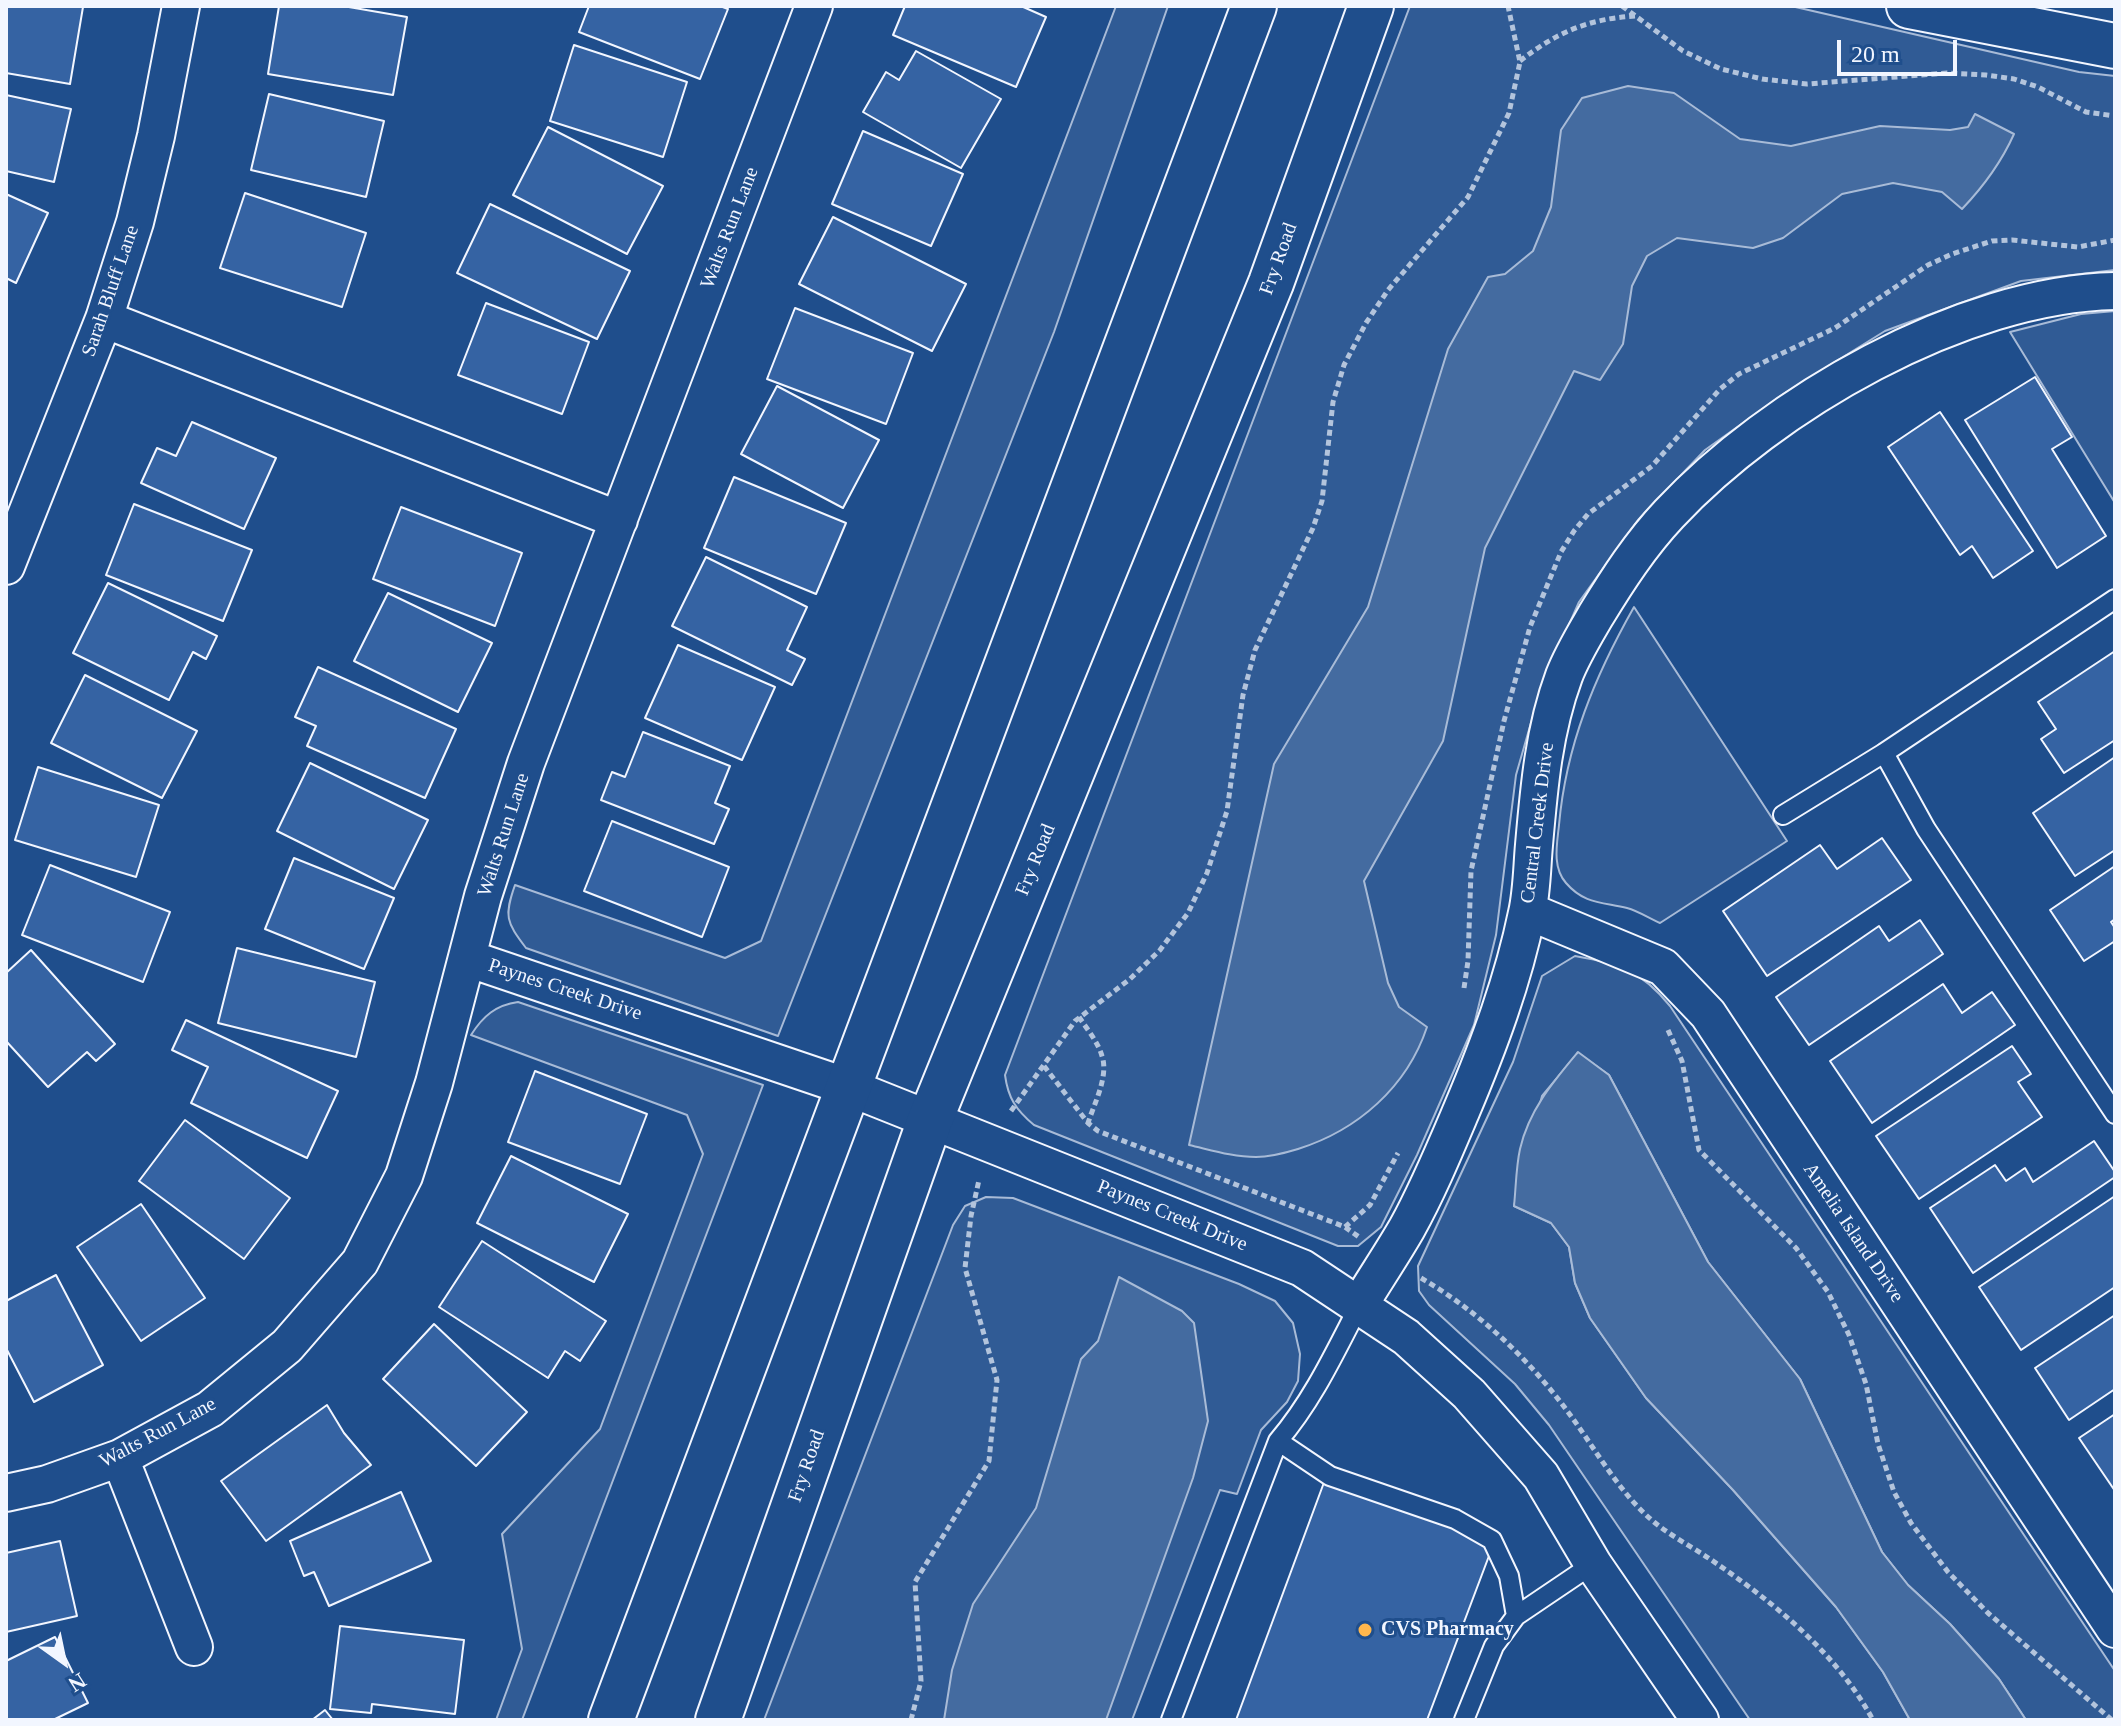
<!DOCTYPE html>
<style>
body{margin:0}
#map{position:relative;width:2121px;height:1726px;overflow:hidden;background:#1f4e8c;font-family:"Times New Roman",serif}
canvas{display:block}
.frame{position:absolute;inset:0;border:8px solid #f2f6ff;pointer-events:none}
.north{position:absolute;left:24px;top:1622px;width:80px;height:80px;-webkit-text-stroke:6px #1f4e8c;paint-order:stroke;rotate:147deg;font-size:22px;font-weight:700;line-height:32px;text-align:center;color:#f2f6ff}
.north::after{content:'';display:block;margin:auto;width:28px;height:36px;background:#f2f6ff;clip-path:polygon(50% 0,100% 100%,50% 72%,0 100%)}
.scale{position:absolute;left:1837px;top:40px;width:120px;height:36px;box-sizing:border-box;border:4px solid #f2f6ff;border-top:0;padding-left:10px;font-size:24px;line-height:28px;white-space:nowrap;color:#f2f6ff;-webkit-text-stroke:6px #1f4e8c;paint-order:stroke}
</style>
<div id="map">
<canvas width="2121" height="1726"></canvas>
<div class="frame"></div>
<div class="north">N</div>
<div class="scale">20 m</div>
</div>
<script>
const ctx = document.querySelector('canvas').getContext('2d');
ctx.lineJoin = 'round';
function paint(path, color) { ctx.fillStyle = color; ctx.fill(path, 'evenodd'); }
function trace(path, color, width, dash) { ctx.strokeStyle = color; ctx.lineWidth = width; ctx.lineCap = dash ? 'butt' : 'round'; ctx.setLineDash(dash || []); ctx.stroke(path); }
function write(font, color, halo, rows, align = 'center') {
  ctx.font = font + ' "Times New Roman",serif'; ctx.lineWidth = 6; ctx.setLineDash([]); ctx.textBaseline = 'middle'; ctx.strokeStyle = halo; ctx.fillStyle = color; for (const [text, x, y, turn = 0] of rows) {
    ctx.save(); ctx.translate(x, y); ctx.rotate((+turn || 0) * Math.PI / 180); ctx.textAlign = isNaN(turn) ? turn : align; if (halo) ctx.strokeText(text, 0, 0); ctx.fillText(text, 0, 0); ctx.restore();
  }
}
const green = new Path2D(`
 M1116,6H1168L1054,332L778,1036L526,948C506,922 504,916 515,885L725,958L761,941Z
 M1410,6H1791L2079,72L2115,76V270L2021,281L1885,331L1785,393L1705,450L1638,520L1579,602L1541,688L1516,775L1496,935L1474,1025L1417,1155L1381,1227L1358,1246H1338L1034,1125C1016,1110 1008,1098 1005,1075Z
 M2115,311V503L2010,332L2081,314Z
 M1634,607L1787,841L1660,923C1649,918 1638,911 1627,908C1602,902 1584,904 1566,883C1552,867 1557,844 1559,825C1566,745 1595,676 1634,607Z
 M1575,956C1620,964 1641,970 1670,1006L2115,1671V1720H2026L1999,1679L1950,1624L1908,1585L1882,1552L1800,1379L1708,1262L1609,1075L1578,1053L1542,1096L1514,1206L1551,1223L1569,1247L1575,1283L1590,1318L1646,1398L1733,1490L1836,1607L1883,1672L1910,1720H1750L1549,1425L1515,1384L1429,1305L1419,1291L1418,1266L1513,1062L1542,976Z
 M518,1002L763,1085L522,1720H496L522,1649L502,1534L600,1429L703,1154L687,1115L471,1035C483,1016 496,1005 518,1002Z
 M986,1197L1013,1198L1239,1284L1275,1301L1293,1323L1300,1354L1298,1381L1287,1402L1261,1430L1237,1494L1220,1490L1132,1720H764L953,1225L965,1206Z`);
paint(green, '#305b95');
trace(green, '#a8bbd7', 2);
const water = new Path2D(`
 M1628,86L1674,93L1740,139L1791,146L1880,126L1950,130L1968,127L1975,114L2014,134C2001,163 1984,186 1962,209L1942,192L1893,183L1842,194L1783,238L1753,248L1677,238L1647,256L1632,286L1623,344L1600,380L1574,371L1485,548L1443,741L1364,881L1388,983L1399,1007L1427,1027C1407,1087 1358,1130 1298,1149C1285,1153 1269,1157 1256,1157C1233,1157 1211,1150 1189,1145L1274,764L1368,607L1448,349L1488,277L1505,274L1533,251L1551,207L1561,130L1582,98Z
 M1578,1052L1609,1075L1708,1262L1800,1379L1882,1552L1908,1585L1950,1624L1999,1679L2026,1720H1910L1883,1672L1836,1607L1733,1490L1646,1398L1590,1318L1575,1283L1569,1247L1551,1223L1514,1206C1516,1187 1516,1167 1520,1149C1529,1110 1553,1082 1578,1052Z
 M1119,1277L1182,1311L1194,1323L1208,1421L1193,1478L1106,1720H944L952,1670L973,1604L1036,1508L1081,1359L1098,1341Z`);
paint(water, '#446ba0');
trace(water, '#a8bbd7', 2);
const building = new Path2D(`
 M6,6L83,7L70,84L6,73Z
 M279,6H343L407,17L393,95L268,74Z
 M589,6H720L728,9L700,79L579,32Z
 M905,6H1021L1046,17L1016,87L893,35Z
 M574,45L687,82L663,157L550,121Z
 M916,51L1001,99L961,168L863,112L886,72L899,80Z
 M269,94L384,121L366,197L251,170Z
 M6,95L71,109L54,182L6,171Z
 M548,127L663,186L627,254L513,195Z
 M863,131L963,174L931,246L832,204Z
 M245,193L366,233L342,307L220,268Z
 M6,194L48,213L16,283L6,278Z
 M490,204L630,271L597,339L457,273Z
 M833,217L966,284L932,351L799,284Z
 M486,303L589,342L562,414L458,375Z
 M795,308L913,353L886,424L767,379Z
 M2035,377L2072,437L2052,449L2106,536L2057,568L1965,420Z
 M777,386L879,440L843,508L741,454Z
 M1940,412L2033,551L1993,578L1972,546L1960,555L1888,447Z
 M192,422L276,458L244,529L141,483L157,448L176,456Z
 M734,477L846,523L816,594L704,548Z
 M134,504L252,550L223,621L106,575Z
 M401,507L522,553L495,626L373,579Z
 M706,557L807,607L787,650L805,659L792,685L672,626Z
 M108,583L217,636L206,659L193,652L169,700L73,653Z
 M388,593L492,643L458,712L354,661Z
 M678,645L775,687L742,760L645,718Z
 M2115,651V740L2064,773L2041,739L2056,729L2038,702Z
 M318,667L456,729L425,798L307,746L316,726L295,717Z
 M85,675L197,731L162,798L51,743Z
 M643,732L730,766L715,803L729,809L714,844L601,800L612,772L625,777Z
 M2115,757V850L2075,876L2033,813Z
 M310,763L428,820L394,889L277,831Z
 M38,767L159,805L136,877L15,840Z
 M612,821L729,867L702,937L584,891Z
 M1882,838L1911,880L1767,976L1723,911L1820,845L1837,869Z
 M294,858L394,898L364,969L265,929Z
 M50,865L170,912L143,982L22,935Z
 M2115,866V919L2111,922L2115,928V941L2084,961L2050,910Z
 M1920,920L1943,954L1809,1045L1776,997L1879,926L1889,941Z
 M237,948L375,982L356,1057L218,1023Z
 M31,950L115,1044L96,1061L87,1052L48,1087L6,1041V973Z
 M1943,984L1962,1013L1992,992L2015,1025L1872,1123L1830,1061Z
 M186,1020L338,1091L307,1158L191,1103L208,1067L172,1050Z
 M2012,1046L2031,1074L2018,1082L2042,1117L1919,1199L1876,1136Z
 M535,1071L647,1114L620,1184L508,1142Z
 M185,1120L290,1198L244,1259L139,1181Z
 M2094,1141L2115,1172V1177L1973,1273L1930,1208L1995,1165L2006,1181L2025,1168L2033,1182Z
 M511,1156L628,1214L594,1282L477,1223Z
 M2115,1196V1287L2021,1350L1979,1287Z
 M141,1204L205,1298L141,1341L77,1247Z
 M482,1241L606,1321L580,1361L565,1351L548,1378L439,1307Z
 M56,1275L103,1365L34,1402L6,1348V1301Z
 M2115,1315V1389L2069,1420L2035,1368Z
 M434,1324L527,1412L476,1466L383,1379Z
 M327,1405L344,1433L371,1465L266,1541L221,1481Z
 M2115,1414V1491L2079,1438Z
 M1326,1477L1495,1540L1427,1720H1236Z
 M401,1492L431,1561L329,1606L314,1572L304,1576L290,1541Z
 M60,1541L77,1616L6,1632V1553Z
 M340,1626L464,1640L455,1714L372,1704L371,1713L330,1709Z
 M55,1637L88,1703L53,1720H6V1661Z
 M325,1710L333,1720H312Z`);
paint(building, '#3563a3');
trace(building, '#f2f6ff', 2);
const lane = new Path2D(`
 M1884,753L1926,829L2115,1114
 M1783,815L1884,753L2115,599
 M1278,1441L1330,1476L1455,1519L1492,1540L1509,1576L1516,1616
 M1171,1720L1278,1441C1313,1400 1335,1352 1360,1304
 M1464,1720L1494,1646L1516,1616L1593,1564`);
const street = new Path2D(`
 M104,319L619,520
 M6,566L104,319L135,222L156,136L181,6
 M1528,911L1663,967L1708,1014L2115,1629
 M467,958L848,1087L1302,1268L1406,1337L1469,1394L1541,1476L1593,1564L1700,1720
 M1360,1304C1375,1279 1392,1254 1407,1228C1428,1190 1445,1149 1462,1109C1489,1045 1513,981 1527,913C1532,891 1532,867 1534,845C1539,787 1544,730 1564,676C1572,655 1585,634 1596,615C1618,579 1640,545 1669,514C1772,404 1961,294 2115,291
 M120,1458L194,1647
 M6,1493L47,1484L120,1458L210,1409L287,1346L360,1262L404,1176L434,1083L483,896L526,763L814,6`);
const secondary = new Path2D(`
 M1909,6L2115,46
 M611,1720L1254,6
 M718,1720L930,1120L1271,283L1371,6`);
trace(lane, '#f2f6ff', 22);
trace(street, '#f2f6ff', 40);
trace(secondary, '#f2f6ff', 48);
trace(new Path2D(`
 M1622,6L1683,51L1721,69L1762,79L1807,84L1947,73L1986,75L2014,79L2038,87L2086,112L2115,116
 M1520,61C1557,32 1588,19 1635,16
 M1464,988L1468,961L1471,871L1504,721L1530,627L1561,552L1574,531L1588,514L1652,466L1720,389L1739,374L1835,328L1928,265L1952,254L1992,241L2012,240L2078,247L2115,240
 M1079,1017C1087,1029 1098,1042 1102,1056C1109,1076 1094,1104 1088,1123
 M1668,1030L1682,1061L1699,1150L1796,1248L1828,1292L1849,1335L1866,1384L1878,1444L1894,1492L1911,1523L1948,1572L1988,1613L2112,1720
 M1044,1066L1088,1123L1098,1131L1345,1227L1359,1237
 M1011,1111L1075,1021L1130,979L1160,950L1188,913L1207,873L1227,811L1243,695L1255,650L1313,528L1322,501L1333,402L1344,365L1366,323L1388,290L1468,197L1509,113L1520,62L1508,6
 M1345,1227L1370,1205L1398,1153
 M1421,1278C1478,1311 1529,1359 1568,1412C1595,1448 1619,1493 1654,1522C1671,1536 1692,1547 1710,1559C1773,1602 1836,1652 1873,1720
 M911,1720L921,1681L915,1582L989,1461L997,1380L965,1268L971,1216L979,1180`), '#b3c4dc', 5, [6, 4]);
trace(lane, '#1f4e8c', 18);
trace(street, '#1f4e8c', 36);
trace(secondary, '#1f4e8c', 44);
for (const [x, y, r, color] of [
 [1365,1630,8,"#ffb74d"]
]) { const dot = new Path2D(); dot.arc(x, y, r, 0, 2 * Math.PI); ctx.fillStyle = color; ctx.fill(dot); trace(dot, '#1f4e8c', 3); }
write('20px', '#f2f6ff', '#1f4e8c', [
 ["Walts Run Lane",730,228,-69],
 ["Fry Road",1279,259,-70],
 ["Sarah Bluff Lane",111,291,-71],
 ["Central Creek Drive",1538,823,-83],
 ["Walts Run Lane",504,835,-72],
 ["Fry Road",1036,860,-68],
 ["Paynes Creek Drive",565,990,18],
 ["Paynes Creek Drive",1172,1216,22],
 ["Amelia Island Drive",1853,1233,56],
 ["Walts Run Lane",158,1433,-28],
 ["Fry Road",807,1466,-71]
]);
write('bold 20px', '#f2f6ff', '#1f4e8c', [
 ["CVS Pharmacy",1381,1630]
], 'left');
</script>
